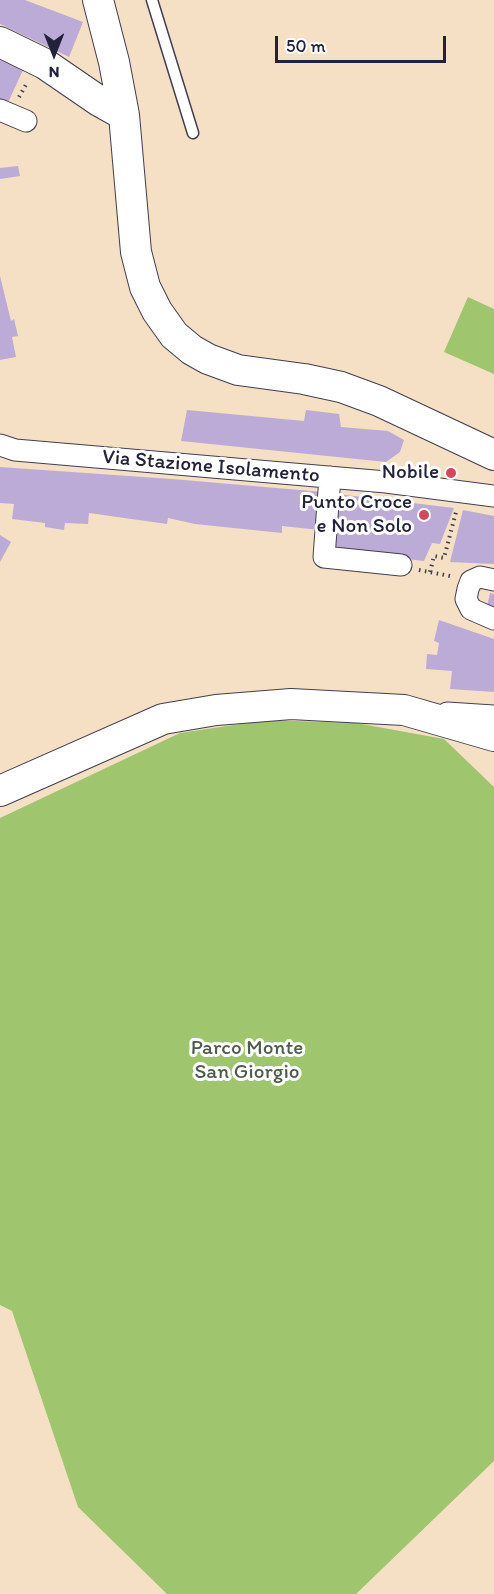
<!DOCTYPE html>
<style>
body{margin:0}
#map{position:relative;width:494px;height:1594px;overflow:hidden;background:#f5dfc5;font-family:Itim,sans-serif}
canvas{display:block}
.north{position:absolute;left:24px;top:24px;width:60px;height:60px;-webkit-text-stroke:4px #fff;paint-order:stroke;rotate:180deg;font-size:16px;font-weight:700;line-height:24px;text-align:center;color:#22223b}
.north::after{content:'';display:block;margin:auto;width:21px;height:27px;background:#22223b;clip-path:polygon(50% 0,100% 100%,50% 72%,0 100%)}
.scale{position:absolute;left:275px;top:36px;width:171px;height:27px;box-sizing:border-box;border:3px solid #22223b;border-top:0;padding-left:8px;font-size:18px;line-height:21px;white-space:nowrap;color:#22223b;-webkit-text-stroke:4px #fff;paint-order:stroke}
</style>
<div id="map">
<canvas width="494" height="1594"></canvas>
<div class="north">N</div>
<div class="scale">50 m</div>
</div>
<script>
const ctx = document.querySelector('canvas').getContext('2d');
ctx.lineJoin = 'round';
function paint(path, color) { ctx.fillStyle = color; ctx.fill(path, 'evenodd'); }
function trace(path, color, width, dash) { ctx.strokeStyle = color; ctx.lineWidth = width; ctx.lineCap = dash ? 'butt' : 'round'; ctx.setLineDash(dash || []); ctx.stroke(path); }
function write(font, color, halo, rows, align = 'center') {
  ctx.font = font + ' Itim,sans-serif'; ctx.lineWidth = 6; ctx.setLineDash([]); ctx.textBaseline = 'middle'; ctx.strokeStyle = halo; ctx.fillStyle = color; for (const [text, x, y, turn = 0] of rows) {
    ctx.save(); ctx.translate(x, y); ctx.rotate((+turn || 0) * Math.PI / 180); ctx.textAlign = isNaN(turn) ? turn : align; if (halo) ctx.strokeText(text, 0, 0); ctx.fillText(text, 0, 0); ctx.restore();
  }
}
paint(new Path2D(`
 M468,297L494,309V374L444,352Z
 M267,720L356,723L444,739L494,787V1461L356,1594H167L78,1507L12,1311L0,1305V818L180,733Z`), '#a0c56f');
paint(new Path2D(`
 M0,0H25L83,22L69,57L0,24Z
 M0,60L23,70L6,107L0,104Z
 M18,166L20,176L0,179V168Z
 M0,276L11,321L14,319L18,336L12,337L16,357L0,360Z
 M187,410L304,421L306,410L339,414L341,427L388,431L404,440L400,452L386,462L181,441Z
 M0,467L172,479L323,492L320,530L282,526V533L195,524L168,518L167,524L89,513L88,524L65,523L64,530L45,527V523L12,519L14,504L0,503Z
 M337,494L454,508L440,544L432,543L424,561L330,550Z
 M463,510L494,516V564L450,562Z
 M0,535L11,542L0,562Z
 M490,593L494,594V609L487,606Z
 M439,620L494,639V692L450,689L452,671L426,669L427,654L437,655L439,643L434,641Z`), '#bcabd6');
const lane = new Path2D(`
 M152,0L193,133`);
const street = new Path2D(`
 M0,110L26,121
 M0,445L15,450L386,482L494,496
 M330,477L324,557L401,565
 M494,580L480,577L471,581L468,589L466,599L471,609L494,619
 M447,713L494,716`);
const secondary = new Path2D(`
 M98,0L114,62L124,115L136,252L145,287L157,311L174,335L192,350L208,359L238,370L304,379L341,387L379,401L494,455
 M0,42L45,64L99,101L124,115
 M0,791L163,719L216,710L291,704L404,710L494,736`);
trace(lane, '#423e50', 13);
trace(street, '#423e50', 23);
trace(secondary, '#423e50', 32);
trace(new Path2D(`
 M19,97L27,83
 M419,570L450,576
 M430,572L434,556L444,558L456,512`), '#423e50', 4, [1.5, 4.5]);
trace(lane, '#fff', 10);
trace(street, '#fff', 21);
trace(secondary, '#fff', 30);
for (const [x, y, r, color] of [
 [451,473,6,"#d1495b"],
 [424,515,6,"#d1495b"]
]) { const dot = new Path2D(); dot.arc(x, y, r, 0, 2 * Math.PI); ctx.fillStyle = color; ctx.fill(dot); trace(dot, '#fff', 2); }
write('21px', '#22223b', '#fff', [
 ["Via Stazione Isolamento",211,467,5]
]);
write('21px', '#22223b', '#fff', [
 ["Nobile",439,473],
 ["Punto Croce",412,503],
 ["e Non Solo",412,527]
], 'right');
write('21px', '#4e5b4d', '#fff', [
 ["Parco Monte",247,1049],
 ["San Giorgio",247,1073]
]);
</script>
